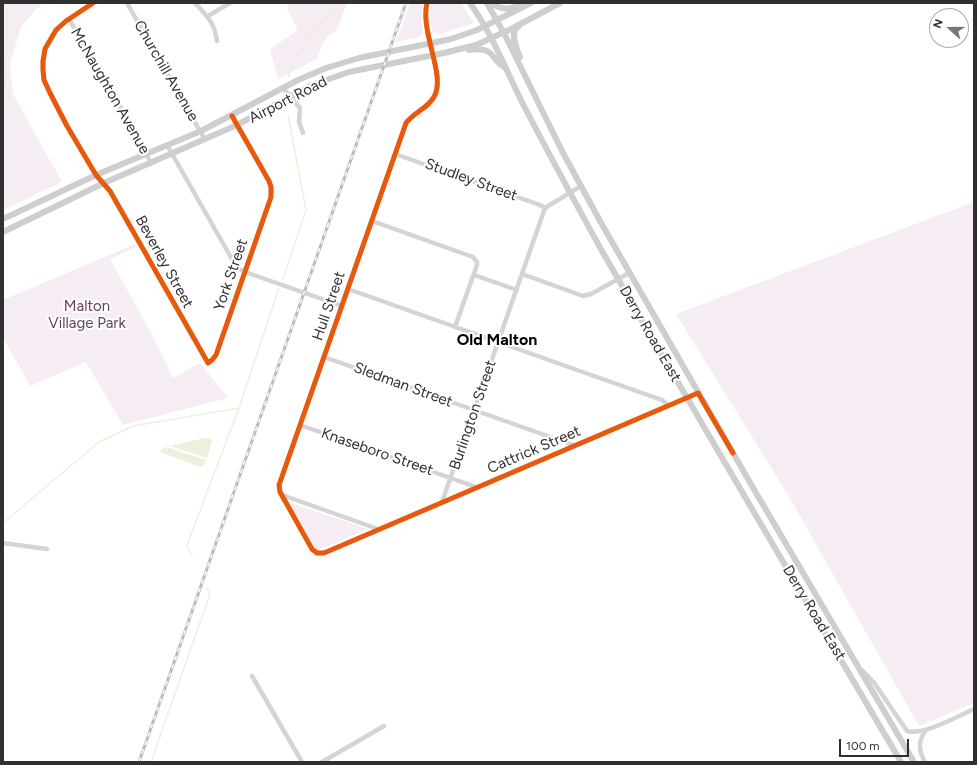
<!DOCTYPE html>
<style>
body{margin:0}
#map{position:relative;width:977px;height:765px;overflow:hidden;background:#fff;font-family:Figtree,sans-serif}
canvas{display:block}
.frame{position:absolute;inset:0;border:4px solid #303030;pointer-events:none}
.north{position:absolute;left:929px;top:8px;width:40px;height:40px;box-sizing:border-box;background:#fff;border:1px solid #acacac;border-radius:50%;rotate:291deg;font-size:11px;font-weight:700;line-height:16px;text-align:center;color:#303030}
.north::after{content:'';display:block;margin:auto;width:14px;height:18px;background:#787878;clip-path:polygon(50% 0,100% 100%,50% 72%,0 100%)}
.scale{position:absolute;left:839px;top:739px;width:70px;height:18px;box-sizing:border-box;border:2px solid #303030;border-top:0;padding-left:5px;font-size:12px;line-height:14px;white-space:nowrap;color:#303030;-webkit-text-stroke:3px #fff;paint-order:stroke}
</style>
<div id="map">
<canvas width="977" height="765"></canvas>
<div class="frame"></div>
<div class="north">N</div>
<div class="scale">100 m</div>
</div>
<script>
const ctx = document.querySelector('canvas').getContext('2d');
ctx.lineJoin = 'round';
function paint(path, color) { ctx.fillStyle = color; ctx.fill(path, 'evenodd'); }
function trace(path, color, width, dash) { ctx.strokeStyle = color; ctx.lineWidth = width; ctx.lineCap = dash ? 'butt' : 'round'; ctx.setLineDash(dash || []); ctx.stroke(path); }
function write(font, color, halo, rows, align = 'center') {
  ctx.font = font + ' Figtree,sans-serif'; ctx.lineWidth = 4; ctx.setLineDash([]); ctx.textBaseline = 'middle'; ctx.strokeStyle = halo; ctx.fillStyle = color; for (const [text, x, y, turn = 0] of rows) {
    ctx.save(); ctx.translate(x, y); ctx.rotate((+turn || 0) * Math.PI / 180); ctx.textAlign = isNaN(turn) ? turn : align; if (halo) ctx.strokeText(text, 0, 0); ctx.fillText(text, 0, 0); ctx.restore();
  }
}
paint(new Path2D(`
 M3,3H44L34,11L21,27L10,63L13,94L62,182L3,210Z
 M289,3H347L336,32C324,36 321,47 317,59L278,79L270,49L298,30L287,9Z
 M410,3H423L421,20L423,31L422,35L417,38L396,42Z
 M431,3H461L474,23L439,34L433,32L430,21Z
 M974,202V703L919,726L788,495L676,314Z
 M135,244L136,247L110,259L150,331L173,378L200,363L228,398L123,425L86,362L30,386L3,338V300Z
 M291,503L365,528L366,530L318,550H317L290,505Z`), '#f5edf3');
paint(new Path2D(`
 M204,438H210L212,441L207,458L170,446Z
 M166,447L206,460L205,464L200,467L160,452L161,450Z`), '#ecf0dc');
trace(new Path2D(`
 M288,77L305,42L330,13L332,8L331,3
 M3,92L5,88L8,3
 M283,279L306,210L288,115
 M3,523L99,442L133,426L239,408
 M192,556L187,545L239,408L279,288
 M151,762L210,594L207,589`), '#ecf0dc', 1.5);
trace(new Path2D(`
 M93,3L66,21L56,30L45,49L43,61V70L44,80L50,93L67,126L96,175L110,191L208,363L212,360L216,355L271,197V187L269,181L232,116
 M127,3L205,140
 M195,3C208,17 214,22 217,41
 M427,3C420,31 445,74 435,95C429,108 414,112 406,123L279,485L280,492L312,549L317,553H324L698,393
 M208,16L230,3
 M69,19L143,146L151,164
 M283,88L300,108L299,122L303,133
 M167,145L237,268L245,272L342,306
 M395,154L540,205L545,208
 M372,221L473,257L477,262V265L455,327
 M522,274L583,296L591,294L629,273
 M474,275L517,290
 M348,289L662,400L669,406
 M324,357L573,445
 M300,425L476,487
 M282,495L378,529
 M442,502L545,208L581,186
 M3,543L47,549
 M863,671L875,684L907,731C923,736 958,716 974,709
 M252,676L302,762
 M322,762L384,726
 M925,762C918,750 918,741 926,730`), '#d4d4d4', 4.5);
trace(new Path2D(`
 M470,3C493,35 507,73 525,108C550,156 576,204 602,251C700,422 801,592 901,762
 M487,3L506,37L562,151L600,221L752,486L914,762
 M491,3C501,10 509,10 520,5
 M518,27L515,29C512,38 516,48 520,57
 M469,50C497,46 489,60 506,68
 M3,219L96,175L201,131L298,80L326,68L359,58L451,39L477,30L531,3
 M3,232L104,183L237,125L312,85L349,72L444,53L476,45L511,29L560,3`), '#cecece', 6);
const rail = new Path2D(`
 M139,762L406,3`);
trace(rail, '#bcbcbc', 3);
trace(rail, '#fff', 1.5, [4.5]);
trace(new Path2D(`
 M93,3L66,21L56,30L45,49L43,61V70L44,80L50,93L67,126L96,175L110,191L208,363L212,360L216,355L271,197V187L269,181L232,116
 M427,3C420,31 445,74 435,95C429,108 414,112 406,123L279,485L280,492L312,549L317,553H324L698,393L733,453`), '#e8590c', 5);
write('15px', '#303030', '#fff', [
 ["Churchill Avenue",166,71,60],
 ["McNaughton Avenue",110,91,60],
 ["Airport Road",288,100,-27],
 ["Studley Street",471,180,20],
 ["Beverley Street",164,262,61],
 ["York Street",231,275,-71],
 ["Hull Street",329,306,-71],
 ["Derry Road East",650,334,60],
 ["Sledman Street",403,385,20],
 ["Burlington Street",473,415,-71],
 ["Cattrick Street",534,450,-23],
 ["Knaseboro Street",377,452,19],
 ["Derry Road East",814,613,59]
]);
write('15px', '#69405b', '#fff', [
 ["Malton",87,307],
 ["Village Park",87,324]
]);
write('bold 16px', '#000', '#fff', [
 ["Old Malton",497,340]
]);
</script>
